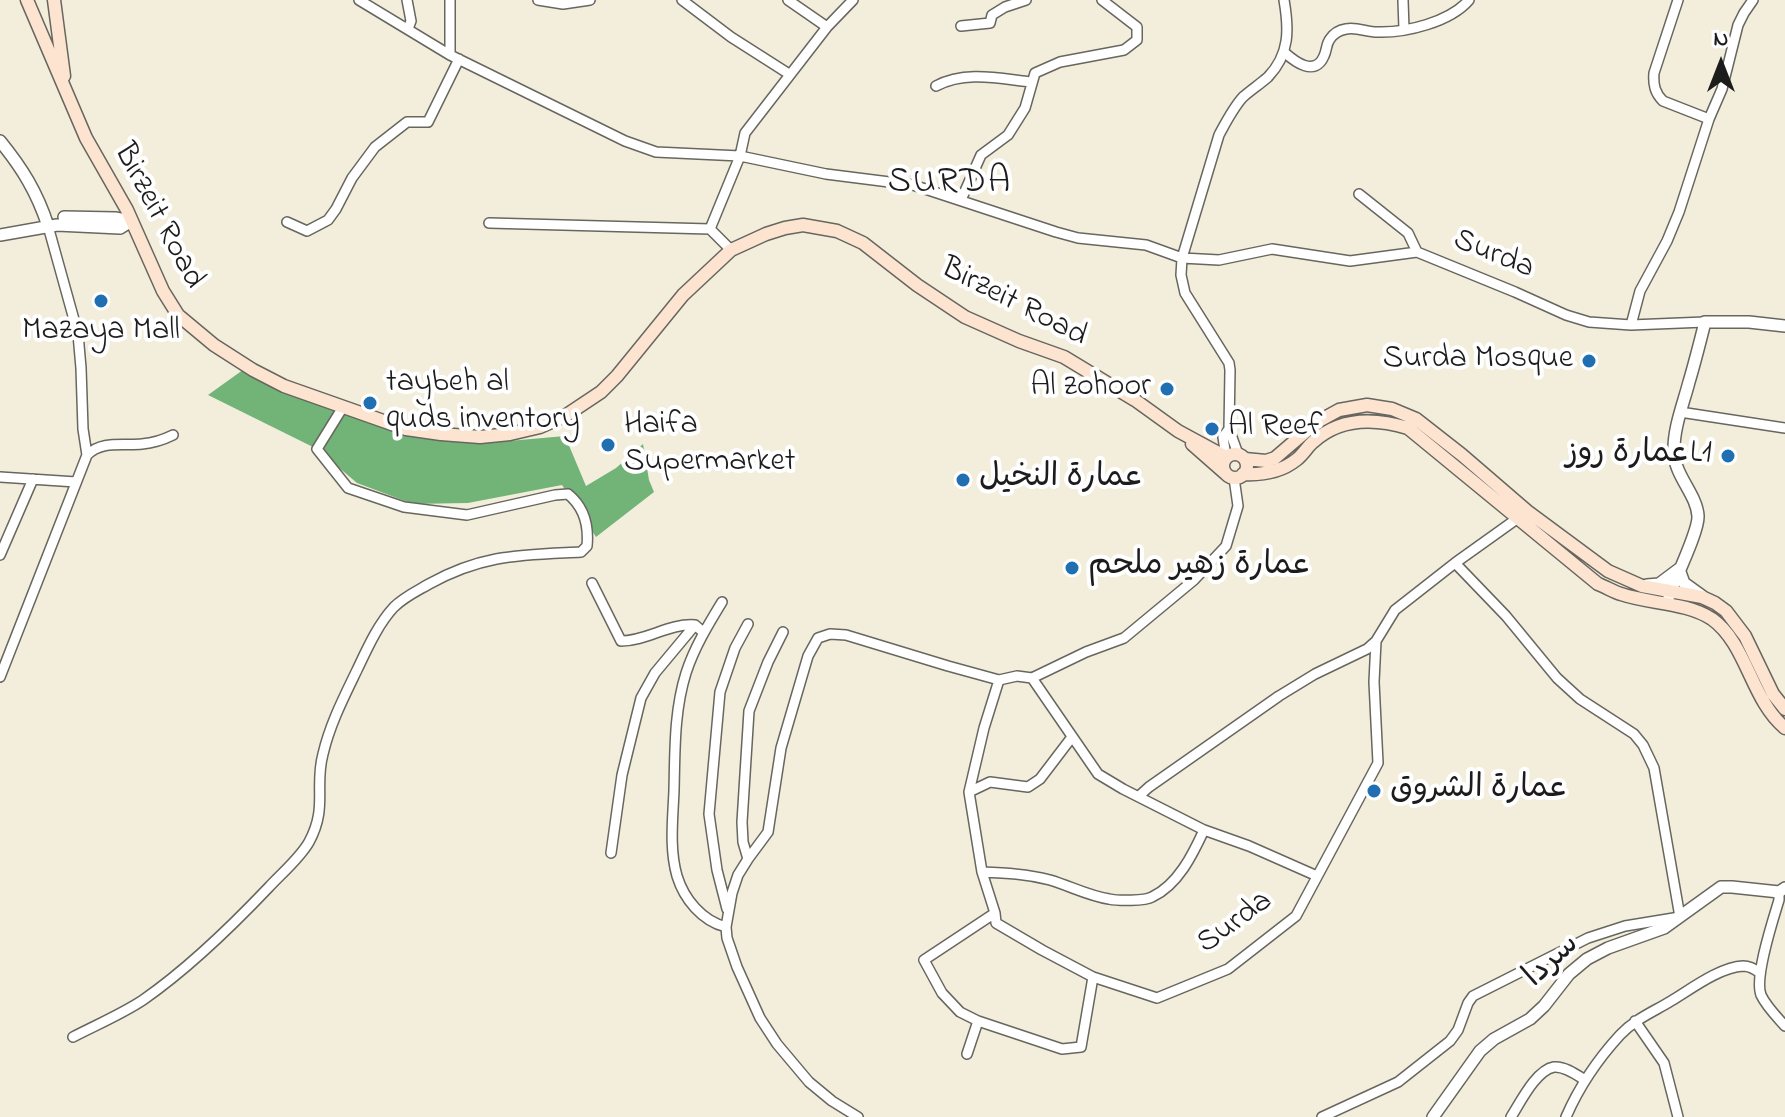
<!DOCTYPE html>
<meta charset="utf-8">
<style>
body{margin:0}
#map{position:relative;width:1785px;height:1117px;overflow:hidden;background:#f3eedc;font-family:"Indie Flower",sans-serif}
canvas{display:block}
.north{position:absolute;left:1681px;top:24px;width:80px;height:80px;-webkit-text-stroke:6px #fff;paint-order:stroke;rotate:0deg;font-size:22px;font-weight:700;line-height:32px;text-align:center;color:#1c1c1c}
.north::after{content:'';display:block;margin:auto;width:28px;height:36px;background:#1c1c1c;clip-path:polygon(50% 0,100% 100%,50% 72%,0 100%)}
</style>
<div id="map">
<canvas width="1785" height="1117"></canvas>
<div class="north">N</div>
</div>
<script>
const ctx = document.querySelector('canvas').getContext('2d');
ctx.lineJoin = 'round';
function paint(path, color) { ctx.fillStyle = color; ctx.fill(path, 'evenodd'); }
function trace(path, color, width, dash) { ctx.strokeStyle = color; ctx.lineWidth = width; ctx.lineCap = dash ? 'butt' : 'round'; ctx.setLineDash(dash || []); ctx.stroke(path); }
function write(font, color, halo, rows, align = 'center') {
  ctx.font = font + ' "Indie Flower","Playpen Sans Arabic",sans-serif'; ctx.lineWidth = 8; ctx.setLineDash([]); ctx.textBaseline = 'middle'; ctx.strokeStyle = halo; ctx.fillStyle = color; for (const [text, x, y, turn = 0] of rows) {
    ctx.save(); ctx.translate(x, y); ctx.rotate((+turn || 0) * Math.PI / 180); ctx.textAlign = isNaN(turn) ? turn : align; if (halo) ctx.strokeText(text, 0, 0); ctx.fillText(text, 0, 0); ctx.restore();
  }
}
paint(new Path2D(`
 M247,367L418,438L486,443L565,436L586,486L616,468L643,444L649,480L654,492L596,537L562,485L468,503L413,504L357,483L317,449L208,395Z`), '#72b478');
const minor = new Path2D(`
 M359,0L450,55L625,141L656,152L740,156L826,174L913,185L1056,232L1078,238L1146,245L1182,258L1219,260L1272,249L1350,261L1417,252L1515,292L1566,315L1589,322L1631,325L1705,322
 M407,0L411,21L408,29
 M538,0L563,4L590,0
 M682,0L731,37L789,74
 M788,0L827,27
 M1403,0L1404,29
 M1678,0L1654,73C1653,85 1655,93 1663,101L1709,119
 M961,26L990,23L992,15L1005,7L1026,0
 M1284,52C1295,62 1315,77 1324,56C1327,50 1326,44 1330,39C1334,33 1340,30 1346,29C1357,27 1367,32 1377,32C1406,33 1450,22 1469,0
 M450,55V0
 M936,86C966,70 1001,79 1032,82
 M1359,194L1408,233L1417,252
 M961,200L981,155L1008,135L1025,108L1035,73L1060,62L1124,50L1137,40V27L1102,0
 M287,222L307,231L328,220L336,209L352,178L375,147L407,122H428L459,59
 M489,223L710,229
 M48,226L78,334L81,368L83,429L87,455
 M731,250L710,229L740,156L745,133L827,27L853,0
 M1631,325L1640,291L1667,241L1679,212L1709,119L1722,89L1738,25L1744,13L1753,0
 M1680,412L1785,428
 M1238,454L1229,429L1230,370L1229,363L1185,293L1181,275L1182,258L1219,135C1226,122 1233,108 1243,97C1251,90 1260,84 1268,77C1290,54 1289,29 1284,0
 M1226,457L1223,437L1229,429
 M0,477L76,482
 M0,555L33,479
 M592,583L621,641C647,641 669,623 695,625
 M722,602C708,625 694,648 686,673C674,711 675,751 674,790C673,818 669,848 677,876C684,899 702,921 726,927
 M0,677L87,455C102,440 123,446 142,444C153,443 163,440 173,435
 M1032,678L1098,774L1123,789L1204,830L1249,846L1317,876
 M999,680L984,728L969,792L982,872L995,913L996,923L1042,950L1093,977L1157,998L1228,969L1255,948L1296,916L1378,763L1374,682L1376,641L1395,610L1455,563L1518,518
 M969,792L990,782L1028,787L1040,779L1072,737
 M1139,796L1149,787L1279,696L1315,674L1367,649L1376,641
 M611,853L622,775L641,698L655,673L695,625L703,632
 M748,859L743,842L742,822L749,711L768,662L783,632
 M982,872C1006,873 1027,874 1050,880C1070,886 1089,896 1109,899C1118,901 1145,901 1152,897C1178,885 1193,854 1204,830
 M1779,892V900C1773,920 1754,977 1761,995C1766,1006 1777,1017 1785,1026
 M727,909L717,870L709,814L720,692L735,648L748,624
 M995,913L924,960L942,993L960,1012L978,1021L1062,1049L1081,1047L1093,977
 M1635,1021L1664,1063L1678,1117
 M73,1037C96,1025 122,1014 143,1000C189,968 231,927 269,887C282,873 300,858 309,842C328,807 314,787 323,754C330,724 344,697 357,670C367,649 378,624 394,607C404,597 417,591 429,584C483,554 521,555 581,552L587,546C589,525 584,507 568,494L555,495L467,515L404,507L348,488L317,449L343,407
 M967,1054L978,1021
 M858,1117L832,1101L809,1082L777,1044L760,1018L737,967L727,938L726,927L732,893L738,875L748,859L768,832L781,748L808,656L818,638L830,634L846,635L948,666L999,680L1017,676L1032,678L1086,652L1124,638L1194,580L1226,546L1238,506L1234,478
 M1322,1117L1398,1082L1450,1041L1458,1030L1468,1003L1473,996L1588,938L1625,926L1680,917L1654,768L1643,745L1634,734L1580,699L1557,678L1506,616L1455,563
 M1511,1117C1520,1103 1536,1070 1554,1067C1565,1066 1577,1075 1585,1080
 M1566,1117C1579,1087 1598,1059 1620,1035C1635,1019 1653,1012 1671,1001C1691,989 1720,967 1743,966C1750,966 1755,969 1760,973`);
const tertiary = new Path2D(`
 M0,141C22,168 37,192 48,226
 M64,217L115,218L131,221
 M0,235L57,225L120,228L131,221
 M1647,585L1659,584L1679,569L1684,583L1702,596
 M1669,596C1675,579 1699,531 1698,516C1697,495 1675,476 1674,453C1673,429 1683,405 1689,382C1695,362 1700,342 1705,322H1749L1785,326
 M1433,1117L1480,1051L1494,1039L1530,1019L1544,1006L1569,974L1587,959L1608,948L1664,928L1721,887H1732L1779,892L1785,888`);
const secondary = new Path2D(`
 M27,0L86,138L127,210L163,291L178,315L214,345L253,370L284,386L406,429L441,434L480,437L510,434L540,427L565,416L601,392L617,376L683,295L731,250L766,234L785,228L803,225L837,231L863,243L917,285L965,317L1019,341L1064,357L1135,400L1178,431L1226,457
 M54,0L64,76
 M1192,444L1225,473
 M1223 466a12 12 0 1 1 24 0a12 12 0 1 1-24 0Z
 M1245,459L1266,461L1275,458L1317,422L1339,410L1367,405L1392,409L1416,419L1462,455L1527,511L1608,571L1642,586L1702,597L1715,603L1726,611L1745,636L1773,694L1785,709
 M1243,474C1262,475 1281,472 1296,460C1303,455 1307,447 1313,442C1340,417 1375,418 1408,428L1598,584C1606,587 1614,592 1621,594C1650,604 1686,602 1712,619C1747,644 1751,700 1785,728`);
trace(minor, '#67665f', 12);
trace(tertiary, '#67665f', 14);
trace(secondary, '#67665f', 15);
trace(minor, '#fff', 9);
trace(tertiary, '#fff', 11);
trace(secondary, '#fde4d1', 12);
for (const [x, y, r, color] of [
 [101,301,8,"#1f6fb2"],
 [1589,361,8,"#1f6fb2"],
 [1167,389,8,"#1f6fb2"],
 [370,403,8,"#1f6fb2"],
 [1212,429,8,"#1f6fb2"],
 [608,445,8,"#1f6fb2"],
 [1728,456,8,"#1f6fb2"],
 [963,480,8,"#1f6fb2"],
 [1072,568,8,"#1f6fb2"],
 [1374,791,8,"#1f6fb2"]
]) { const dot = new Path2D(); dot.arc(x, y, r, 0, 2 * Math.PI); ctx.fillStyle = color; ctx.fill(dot); trace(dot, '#fff', 3); }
write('32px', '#1c1c1c', '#fff', [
 ["Birzeit Road",157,217,62],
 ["Surda",1493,256,22],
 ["Birzeit Road",1013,304,27],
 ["Surda",1236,924,-36],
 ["سردا",1553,962,-43]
]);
write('32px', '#1c1c1c', '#fff', [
 ["Mazaya Mall",101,333,"center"],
 ["Surda Mosque",1573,361,"right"],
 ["taybeh al",386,385],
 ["quds inventory",386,422],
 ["Al zohoor",1151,389,"right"],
 ["Haifa",624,427],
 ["Supermarket",624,464],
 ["Al Reef",1228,429],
 ["عمارة روزL1",1712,456,"right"],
 ["عمارة النخيل",979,480],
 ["عمارة زهير ملحم",1088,568],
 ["عمارة الشروق",1390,791]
], 'left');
ctx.letterSpacing = '2px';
write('36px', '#1c1c1c', '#fff', [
 ["SURDA",950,185]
]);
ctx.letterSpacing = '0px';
</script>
